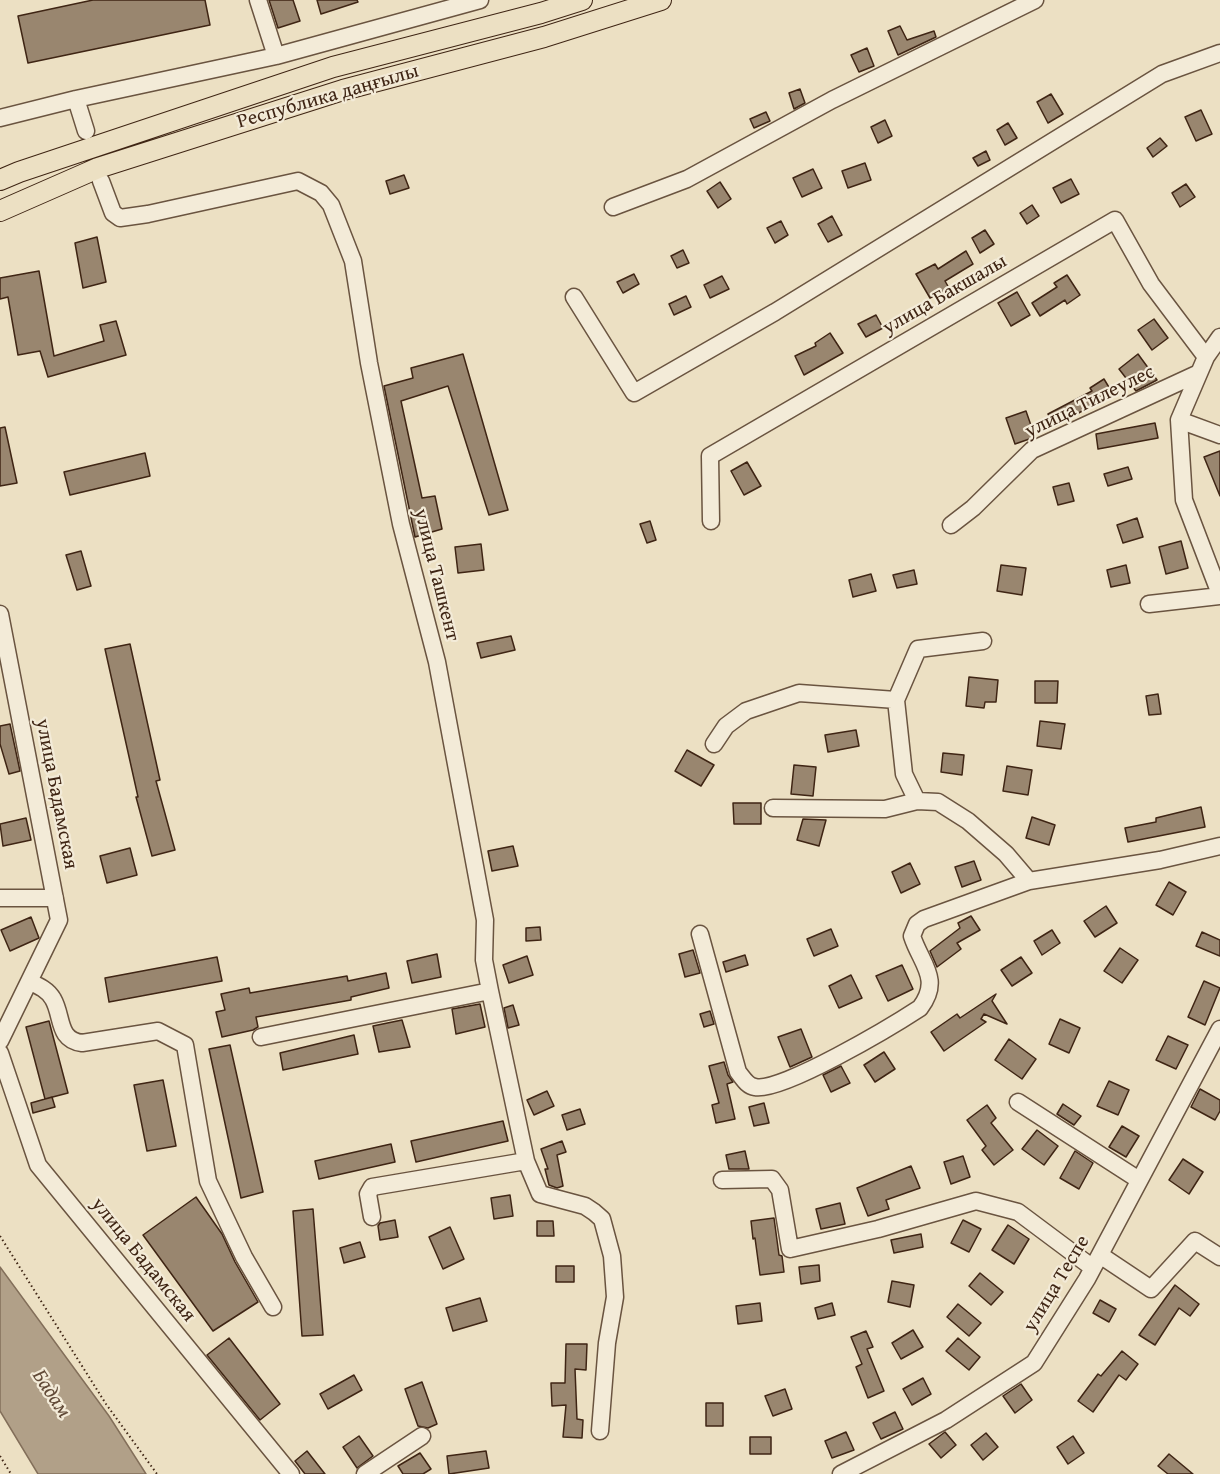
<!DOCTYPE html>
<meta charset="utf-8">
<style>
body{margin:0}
canvas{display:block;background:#ece0c3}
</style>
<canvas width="1220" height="1474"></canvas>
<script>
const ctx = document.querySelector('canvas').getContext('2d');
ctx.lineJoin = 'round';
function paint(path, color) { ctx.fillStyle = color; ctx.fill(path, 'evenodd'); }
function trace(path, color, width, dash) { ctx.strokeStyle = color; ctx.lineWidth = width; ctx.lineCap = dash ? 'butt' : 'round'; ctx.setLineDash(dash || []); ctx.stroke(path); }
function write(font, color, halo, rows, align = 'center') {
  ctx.font = font + ' "Gentium Book Plus",serif'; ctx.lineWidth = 4.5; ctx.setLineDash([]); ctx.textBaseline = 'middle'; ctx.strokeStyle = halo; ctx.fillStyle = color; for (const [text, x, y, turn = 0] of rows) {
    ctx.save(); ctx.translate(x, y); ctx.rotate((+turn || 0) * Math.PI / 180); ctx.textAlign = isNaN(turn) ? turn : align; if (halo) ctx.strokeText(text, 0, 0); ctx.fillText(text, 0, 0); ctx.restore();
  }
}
const water = new Path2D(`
 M0,1267L109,1416L146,1474H38L0,1411Z`);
paint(water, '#b1a088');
trace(water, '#836f5a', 1.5);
const building = new Path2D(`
 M93,0H205L210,25L28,63L18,16Z
 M269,0H293L300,21L278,28Z
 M317,0H357L358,2L321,14Z
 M900,26L907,40L934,31L936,37L898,55L888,31Z
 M867,48L874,66L859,72L851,55Z
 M800,89L805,103L794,109L789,93Z
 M1051,94L1063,114L1048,123L1037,102Z
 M1201,110L1212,134L1196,141L1185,117Z
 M766,112L770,121L754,128L750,119Z
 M885,120L892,136L878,143L871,127Z
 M1008,123L1017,138L1005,145L997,130Z
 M1160,138L1167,146L1153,157L1147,148Z
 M986,151L990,160L978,166L973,158Z
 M865,163L871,180L848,188L842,171Z
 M813,169L822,188L802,197L793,178Z
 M404,175L409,188L390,194L386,181Z
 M1071,179L1079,194L1061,203L1053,188Z
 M720,182L731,199L718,208L707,191Z
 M1186,184L1195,197L1180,207L1172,193Z
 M1032,205L1039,216L1027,224L1020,213Z
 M832,216L842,235L828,242L818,224Z
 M781,221L788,235L775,243L767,228Z
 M985,230L994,244L980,253L972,238Z
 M97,237L106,282L83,288L75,243Z
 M683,250L689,263L677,268L671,256Z
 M966,251L973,264L945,281L949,288L930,298L916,274L935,264L938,269Z
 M39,271L54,356L104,341L100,325L116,321L126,355L48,377L40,351L18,355L8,297L0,299V278Z
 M634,274L639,284L623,293L617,282Z
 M1067,275L1080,295L1067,304L1065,300L1040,316L1032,303L1057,287L1054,283Z
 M722,276L729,289L710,298L704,285Z
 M1017,292L1030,315L1011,326L998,303Z
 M686,296L691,307L674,315L669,304Z
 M876,315L883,328L866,337L858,324Z
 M1154,319L1168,338L1152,350L1138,330Z
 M830,333L843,353L804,375L795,356L816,346L815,343Z
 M463,354L508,510L489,515L448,386L401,401L422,498L435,496L442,529L415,537L384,386L413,378L411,368Z
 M1138,354L1157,380L1136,391L1119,369Z
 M1104,379L1113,394L1055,426L1048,414L1092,391L1090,388Z
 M1026,411L1035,437L1015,444L1006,418Z
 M1155,423L1158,438L1098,449L1096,434Z
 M5,427L17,483L0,486V428Z
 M1220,451V496L1204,457Z
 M145,453L150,476L70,495L64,472Z
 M747,462L761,486L744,495L731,471Z
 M1128,467L1132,479L1108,486L1104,474Z
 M1069,483L1074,501L1058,505L1053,487Z
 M1137,518L1143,537L1123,543L1117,525Z
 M650,521L656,540L647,543L640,524Z
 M1181,541L1188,568L1166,574L1159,547Z
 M481,544L484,570L458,573L455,547Z
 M81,551L91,586L77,590L66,555Z
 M1001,565L1026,568L1022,595L997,591Z
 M1126,565L1130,583L1111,587L1107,570Z
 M914,570L917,584L897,588L893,575Z
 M871,574L876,591L853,597L849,580Z
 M511,636L515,650L481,658L477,643Z
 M130,644L160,780L156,781L175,850L152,856L136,797H138L105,649Z
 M969,677L998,680L996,702H985L984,708L966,706Z
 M1035,681H1058L1057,703H1035Z
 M1158,694L1161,714L1149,715L1146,696Z
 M1040,721L1065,724L1061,749L1037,746Z
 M10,724L20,771L9,774L0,744V726Z
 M856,730L859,746L828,752L825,735Z
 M687,750L714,765L701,786L675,771Z
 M943,753L964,755L962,775L941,772Z
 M794,765L816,767L813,796L791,794Z
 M1007,766L1032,770L1028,795L1003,791Z
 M733,803H761V824H734Z
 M1201,807L1205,827L1128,842L1125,828L1156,822V818Z
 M1032,817L1055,825L1049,845L1026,838Z
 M26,818L31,840L3,846L0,824Z
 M803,819L826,820L819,846L797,840Z
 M513,846L518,866L492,871L488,851Z
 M130,848L137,875L107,883L100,856Z
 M974,861L981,880L962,887L955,867Z
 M910,863L920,884L901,893L892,872Z
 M1169,882L1186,892L1173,915L1156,905Z
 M1106,906L1117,923L1095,937L1084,921Z
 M971,916L980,930L957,943L961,949L937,967L930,951L960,928L958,923Z
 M31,917L39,938L10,951L1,930Z
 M540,927L541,940L526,941V928Z
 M831,929L838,946L814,956L807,939Z
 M1052,930L1060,943L1042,955L1034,941Z
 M1202,932L1220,940V956L1196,946Z
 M1120,948L1138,960L1122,983L1104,971Z
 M693,950L700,973L685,977L679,954Z
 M437,954L441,977L412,983L407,961Z
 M745,955L748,965L726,972L723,962Z
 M527,956L533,975L509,983L503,965Z
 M217,957L222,981L109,1002L105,978Z
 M1021,957L1032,973L1012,986L1001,970Z
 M902,965L913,989L888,1001L876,976Z
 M386,973L389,988L351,997V1000L256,1017L258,1027L253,1030L222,1037L216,1012L225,1010L221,994L249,988L250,993L347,976L348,981Z
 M851,975L862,998L839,1008L829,986Z
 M1204,981L1220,988L1205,1025L1188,1017Z
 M996,994L992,1001L1007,1024L984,1014L981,1019L986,1022L944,1051L931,1032L957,1014L960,1018Z
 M480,1004L485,1027L456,1034L452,1009Z
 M513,1005L519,1025L508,1028L504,1008Z
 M710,1011L714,1024L704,1027L700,1014Z
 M1060,1019L1080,1028L1069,1053L1049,1044Z
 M402,1020L410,1047L379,1052L373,1026Z
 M49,1021L68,1093L45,1099L26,1027Z
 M801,1029L812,1057L790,1067L778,1037Z
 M354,1035L358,1054L283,1070L280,1053Z
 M1168,1036L1188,1045L1176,1069L1156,1060Z
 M1009,1039L1036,1059L1022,1079L995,1060Z
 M230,1045L263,1192L241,1198L209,1049Z
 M884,1052L895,1069L875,1082L864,1065Z
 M724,1062L728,1075L733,1082L727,1084L735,1119L716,1123L712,1105L719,1103L709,1066Z
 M841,1066L850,1083L831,1092L823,1075Z
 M163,1080L176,1146L147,1151L134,1085Z
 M1109,1081L1129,1090L1118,1115L1097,1106Z
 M1200,1089L1220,1100V1111L1215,1120L1191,1107Z
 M547,1091L554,1106L534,1115L527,1100Z
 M52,1097L55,1107L33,1113L31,1103Z
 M764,1103L769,1123L754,1126L749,1107Z
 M1063,1104L1081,1116L1074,1125L1057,1114Z
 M987,1105L996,1118L991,1123L1013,1150L994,1165L982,1150L986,1146L967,1120Z
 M580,1109L585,1124L567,1130L562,1115Z
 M503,1121L508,1141L416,1162L411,1141Z
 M1122,1126L1139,1136L1126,1157L1109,1147Z
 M1037,1130L1058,1146L1044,1165L1022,1149Z
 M562,1141L566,1152L557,1155L563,1186L557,1188L549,1185L545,1169H548L541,1149Z
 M391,1144L395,1162L319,1179L315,1161Z
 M745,1151L749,1169H729L726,1155Z
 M1075,1151L1093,1163L1079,1189L1060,1178Z
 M963,1156L970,1177L951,1184L944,1162Z
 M1183,1159L1203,1172L1189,1194L1169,1180Z
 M911,1166L920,1188L886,1200L889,1209L868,1216L857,1188Z
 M510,1195L513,1216L494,1219L491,1198Z
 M196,1197L222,1234L235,1262L258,1302L213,1331L143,1235Z
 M840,1203L845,1224L821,1229L816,1209Z
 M313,1209L323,1335L302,1336L293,1211Z
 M774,1218L779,1255L782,1256L784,1272L760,1275L755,1238L753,1239L751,1221Z
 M395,1220L398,1237L380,1240L378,1226L380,1223Z
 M963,1220L981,1229L969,1252L951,1243Z
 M537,1221H553L554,1236H537Z
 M1008,1225L1029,1239L1014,1264L992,1250Z
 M450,1227L464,1259L443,1269L429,1237Z
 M921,1234L923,1247L894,1253L891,1240Z
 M360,1242L365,1257L344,1263L340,1248Z
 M819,1265L820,1281L801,1284L799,1267Z
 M556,1266H574V1282H556Z
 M980,1273L1003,1292L991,1305L969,1286Z
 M892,1281L914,1285L910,1307L888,1302Z
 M1175,1285L1199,1304L1190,1316L1179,1308L1155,1345L1139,1335Z
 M480,1298L487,1321L453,1331L446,1308Z
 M1100,1300L1116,1309L1109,1322L1093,1313Z
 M760,1303L762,1321L738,1324L736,1306Z
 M832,1303L835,1315L818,1319L815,1308Z
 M958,1304L981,1323L969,1336L947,1317Z
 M913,1330L923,1347L901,1359L892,1343Z
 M866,1331L873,1347L867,1349L884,1391L868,1398L856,1367L862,1364L851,1337Z
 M229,1338L280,1404L260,1420L207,1355Z
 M958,1338L980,1357L969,1370L946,1351Z
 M566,1344H587L586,1370L575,1369L577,1419L583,1420L582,1438L563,1437L566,1405L552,1406L551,1383H565Z
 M1122,1351L1138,1364L1126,1380L1119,1375L1093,1412L1078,1401L1098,1374L1101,1376Z
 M354,1375L362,1390L328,1409L320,1394Z
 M923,1378L931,1394L912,1405L903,1389Z
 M422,1382L437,1424L428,1428L418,1426L405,1389Z
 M1021,1384L1032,1400L1015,1413L1003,1396Z
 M785,1389L792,1409L773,1416L765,1396Z
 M706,1403H723V1426H706Z
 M895,1412L903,1429L881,1439L873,1423Z
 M846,1432L854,1450L832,1458L825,1441Z
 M945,1432L956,1445L941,1458L929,1444Z
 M986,1433L998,1447L983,1460L971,1445Z
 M359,1436L373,1456L357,1468L343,1447Z
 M1073,1436L1084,1453L1068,1464L1057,1447Z
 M750,1437H771V1454H750Z
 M307,1451L325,1474H305L295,1461Z
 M486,1451L489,1468L449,1474L447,1456Z
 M420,1453L431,1469L423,1474H403L398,1466Z
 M1169,1454L1193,1474H1168L1158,1466Z`);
paint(building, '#99866f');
trace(building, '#3f2514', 1.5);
const minor = new Path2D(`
 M258,0L276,56
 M76,99L86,131
 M0,118L76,99L276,56L480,0
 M101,181L113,213L120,218L148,214L298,181L321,193L331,205L353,261L369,363L401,524L437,662L485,920L484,960L490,991L261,1037
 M613,207L687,179L832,100L1035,0
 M574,297L634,393L775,312L1162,74L1220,53
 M1220,337L1206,357L1179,420L1184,500L1220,594
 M1179,420L1220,435
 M711,521L710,456L1115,220L1151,284L1206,357
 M951,525L973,508L1032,450L1199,373
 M1149,604L1220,596
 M0,614L59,920L0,1041
 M714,744L726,726L746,711L799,693L896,700
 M917,801L904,774L896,700L918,649L983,641
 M773,808L885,809L917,801L938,802L968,821L1006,854L1029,881
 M0,898H55
 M700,934L738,1072C743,1078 747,1086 755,1087C781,1093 894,1025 920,1008C942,979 921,964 912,936L917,924L924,919L1029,881L1160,860L1220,846
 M30,982C39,986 48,990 53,999C63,1016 57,1040 82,1043L158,1031L185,1045L208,1181L244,1257L273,1307
 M490,991L526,1161L540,1194L585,1206L594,1212L602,1219L612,1256L615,1297L607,1343L600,1431
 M0,1053L38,1165L291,1474
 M1018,1102L1139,1180
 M722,1180L772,1179L780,1190L790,1249L878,1229L976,1201L1018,1212L1093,1268
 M372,1217L368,1194L372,1187L526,1161
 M1100,1255L1151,1289L1195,1241L1220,1257
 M365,1474L422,1436
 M841,1474L946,1420L1034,1363L1087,1279L1220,1029`);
const major = new Path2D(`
 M0,180L19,172L333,67L541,13L582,0
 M0,211L98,168L343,90L544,37L661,0`);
trace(minor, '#6a5440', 19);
trace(major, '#3f2514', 22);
trace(new Path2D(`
 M0,1236L106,1404L157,1474
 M0,1456L11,1474`), '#3f2514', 2, [1.5, 3]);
trace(minor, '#f3ebd8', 16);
trace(major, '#ece0c3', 20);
write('20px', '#3f2514', '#f3ebd8', [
 ["Республика даңғылы",328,97,-16],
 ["улица Бакшалы",945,295,-30],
 ["улица Тилеулес",1090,402,-26],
 ["улица Ташкент",436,575,76],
 ["улица Бадамская",56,794,79],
 ["улица Бадамская",143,1260,51],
 ["улица Теспе",1057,1284,-59]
]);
write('italic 21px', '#614a37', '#f3ebd8', [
 ["Бадам",51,1394,57]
]);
</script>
